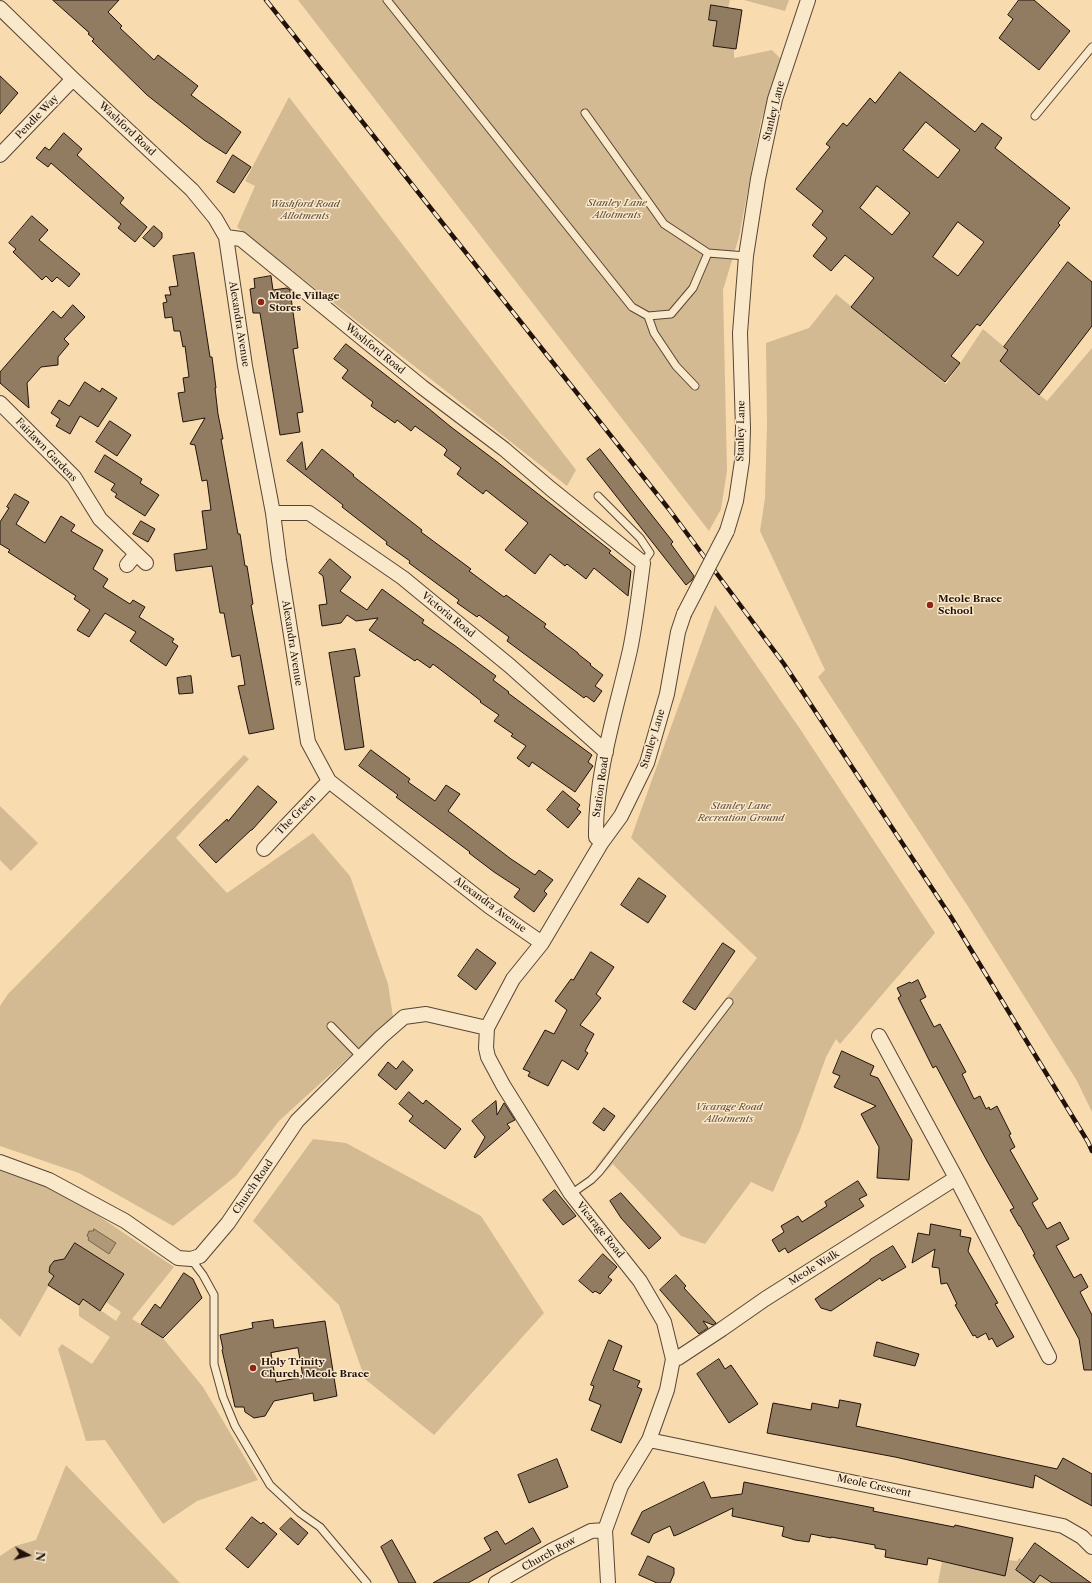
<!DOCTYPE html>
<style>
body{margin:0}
#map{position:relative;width:1092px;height:1583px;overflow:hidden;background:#f8dcaf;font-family:"Libre Caslon Text",serif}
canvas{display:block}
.north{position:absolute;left:8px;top:1535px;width:40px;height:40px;-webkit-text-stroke:3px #fae8cb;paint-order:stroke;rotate:97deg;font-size:11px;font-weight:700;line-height:16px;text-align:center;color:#21130c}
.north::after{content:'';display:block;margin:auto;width:14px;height:18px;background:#21130c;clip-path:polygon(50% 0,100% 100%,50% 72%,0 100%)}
</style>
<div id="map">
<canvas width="1092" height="1583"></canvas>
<div class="north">N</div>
</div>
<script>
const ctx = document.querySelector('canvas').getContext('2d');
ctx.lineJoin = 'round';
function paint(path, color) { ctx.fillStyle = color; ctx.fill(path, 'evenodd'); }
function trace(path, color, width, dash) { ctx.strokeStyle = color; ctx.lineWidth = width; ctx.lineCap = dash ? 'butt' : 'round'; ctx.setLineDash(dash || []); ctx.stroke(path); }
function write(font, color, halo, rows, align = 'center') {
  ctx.font = font + ' "Libre Caslon Text",serif'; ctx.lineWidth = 3; ctx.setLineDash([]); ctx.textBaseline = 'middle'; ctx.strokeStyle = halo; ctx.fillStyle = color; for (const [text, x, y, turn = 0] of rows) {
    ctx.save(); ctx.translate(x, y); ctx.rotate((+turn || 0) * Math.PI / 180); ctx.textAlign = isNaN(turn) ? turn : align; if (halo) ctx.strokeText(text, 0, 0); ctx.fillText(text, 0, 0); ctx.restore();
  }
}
paint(new Path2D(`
 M298,0H730L728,8L711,5L709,19L717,21L713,46L734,49V58L772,50L781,59L761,121L739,237L723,290L727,471L721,509L709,531Z
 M744,0H789L785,11Z
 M289,97L576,470L567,486L237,227L255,186L245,181Z
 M836,294L946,384L983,329L1008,350L1000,362L1047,401L1092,348V1112L1077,1081L969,908L818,677L825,670L760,531L765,498L767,424L766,343L809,328Z
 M715,605L800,729L935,933L840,1044L836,1039L826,1057L800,1130L773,1192L751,1182L705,1244L681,1236L613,1164L602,1175L595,1168L757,958L631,838Z
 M244,755L249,759L176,838L227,893L313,833L350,876L388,984L393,1017L279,1121L236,1176L173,1226L79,1173L0,1146V1006L8,994Z
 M0,806L38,843L11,871L0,860Z
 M313,1139L346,1143L481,1216L544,1313L434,1435L365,1379L339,1305L253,1221Z
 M0,1170L53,1189L87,1208L174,1267L132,1319L163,1338L203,1387L258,1480L197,1501L163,1524L105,1440L86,1441L58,1349L62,1344L92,1364L110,1337L79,1316V1305L83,1298L116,1321L121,1312L106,1302L124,1274L75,1243L63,1261H54L50,1266L49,1272L54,1276L20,1337L0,1318Z
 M66,1465L180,1583H0V1556L15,1546L36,1540Z
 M1019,1558L1023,1560L1016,1570L1034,1583L1040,1575L1051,1583H938L942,1562L973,1568L1008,1560L1017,1561Z`), '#d3ba93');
const water = new Path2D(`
 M94,1229L116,1243L109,1254L88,1240L89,1238L87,1236L89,1231H93Z`);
paint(water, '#af9878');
trace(water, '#76634d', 1);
const building = new Path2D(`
 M53,0H119L108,12L122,26L120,28L154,60L158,55L198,86L191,95L241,132L226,154L204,140L147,95L92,41L94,39L88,34L89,33Z
 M1019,0H1034L1070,31L1039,70L999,38L1013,19L1008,15Z
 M711,5L742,10L736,49L713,46L717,21L709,20Z
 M900,72L975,132L982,123L1002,138L995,148L1070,208L1058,223L1060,225L980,326L977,324L951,356L960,363L945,382L851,307L874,278L845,255L831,271L813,256L827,238L812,225L823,211L796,189L830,147L826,144L843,123L847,126L870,98L875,103ZM926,122L960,150L938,178L903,150ZM877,186L910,213L892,235L860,208ZM958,222L984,242L958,276L933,257Z
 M0,76L18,93L0,114Z
 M64,133L82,149L77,155L124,198L120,203L147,227L135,242L118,228L121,224L51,163L48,167L36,158L45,147L49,150Z
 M233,155L251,167L234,193L217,182Z
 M32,216L48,230L39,240L80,274L69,287L57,277L52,282L46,276L42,280L13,252L16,249L9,243Z
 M154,226L162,233V238L154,247L143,238Z
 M194,253L210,357H212L216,388H215L218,414L223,439H221L238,534H240L245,566H247L253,604L251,605L274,729L249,734L238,686L245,685L240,655L232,657L224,613H220L212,566L176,571L174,554L207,549L202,511L211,510L207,480L202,481L195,445L190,444L205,418L183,422L178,393L185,392L183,378L189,377L185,346L183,347L180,331H174L172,317L165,318L163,303L167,302L165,295H171L169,287L178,286L173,256Z
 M1068,262L1092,282V326L1039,395L1000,361L1008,350L1004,347Z
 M271,276L273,290L287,288L290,290L298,348L293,349L303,412L297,413L300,432L280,435L260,313H253L250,289L255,288L254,279Z
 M73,305L85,317L64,339L69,344L58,357V365L41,367L27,383L29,408L0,383V372L53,311L61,318Z
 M346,344L428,408L451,427L496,461L611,551L609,553L631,571L628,596L594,568L586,579L567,564L565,566L550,554L535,574L505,550L528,523L486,490L483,494L457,474L461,468L444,455L447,450L444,447L415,426L411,431L397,420L395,423L371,406L373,402L342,378L348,370L334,359Z
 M85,382L100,392L102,388L117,398L98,427L80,416L70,434L56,426L60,419L51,413L59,400L69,406Z
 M110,421L131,435L117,456L96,442Z
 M302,442L306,470L322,449L354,475L353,476L422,530L421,532L471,569L469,571L504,597L506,595L546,624L544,627L578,653V654L591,664L590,665L603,675L595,686L602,691L594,702L586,696L584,698L507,641L509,637L479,615L477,617L457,603L459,600L409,563L410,561L386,544L387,542L342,507L343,505L287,461Z
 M600,449L673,542L671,544L694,576L692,580L686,585L587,459Z
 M105,455L142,479L140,483L159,495L145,516L115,497L117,494L111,490L115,484L95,472Z
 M15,494L29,502L16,524L45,543L61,516L75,525L71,531L103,550L93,569L108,579L103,587L130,604L133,600L145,607L139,617L174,639L172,642L178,646L166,666L130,641L136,632L105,613L89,637L77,630L90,610L74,599L76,596L8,552L10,550L0,544V522L9,508L7,507Z
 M141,521L155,529L148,542L133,534Z
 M330,559L351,577L340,591L367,610L382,589L424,620L422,623L454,645L496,676L493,680L509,692L508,693L592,755L588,762L593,766L575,792L532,762L529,767L517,758L526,746L511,736L513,734L494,721L499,715L480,702L481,701L467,690L433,664L430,668L417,659L415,661L369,630L378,618L356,621L347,615L341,623L322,626L319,605L327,604L323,576L319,573Z
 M355,649L360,676L354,677L364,747L345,750L329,653Z
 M191,676L193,693L179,694L177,678Z
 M371,750L410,779L408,782L435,801L446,785L460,794L448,811L511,859L535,875L539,870L553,880L544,891L547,894L534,912L514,897L520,889L494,872L469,853L470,852L396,797L398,795L359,766Z
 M258,786L277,802L252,830H251L216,863L199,845L227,819L228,821Z
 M563,791L580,805L577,809L581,812L568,828L547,810Z
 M639,878L666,896L648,923L621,905Z
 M723,943L735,951L695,1010L683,1002Z
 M477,949L496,963L476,990L458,976Z
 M591,952L614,967L596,994L601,998L580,1025L594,1034L585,1051L588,1053L578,1070L562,1060L548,1086L528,1076L530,1072L523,1069L545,1030L554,1034L567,1010L555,1001L571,979L573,980Z
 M918,980L926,997L920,1000L934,1027L940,1024L966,1072L962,1074L974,1099L980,1096L986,1109L989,1107L990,1110L997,1106L1011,1134L1009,1135L1015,1147L1010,1150L1038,1199L1032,1203L1047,1229L1060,1222L1069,1239L1056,1246L1074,1278L1081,1274L1088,1287L1080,1292L1092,1315V1370H1084L1079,1339L1033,1255L1035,1254L1020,1226H1019L1010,1210L1014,1208L987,1161L936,1066L933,1068L898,998L901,996L897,988L910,982L911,983Z
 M842,1051L874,1066L870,1075L878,1078L912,1140L909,1180L877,1178L879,1147L861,1114L876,1106L834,1087L840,1076L833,1073Z
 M403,1061L413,1070L396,1090L378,1075L388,1062L396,1069Z
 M409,1092L423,1104L426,1100L461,1129L445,1149L409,1121L413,1116L399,1104Z
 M496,1101L497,1115L504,1103L515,1120L507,1124L510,1128L475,1158L474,1157L485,1137L472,1121Z
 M604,1108L615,1116L604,1131L593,1123Z
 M858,1181L867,1195L859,1199L864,1206L788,1253L785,1248L779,1252L772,1240L784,1232L781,1226L798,1216L802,1222L827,1206L825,1202Z
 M555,1190L576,1216L563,1225L543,1200Z
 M621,1193L661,1238L649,1249L621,1218L610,1201Z
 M931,1224L961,1230L960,1236L971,1238L968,1251L998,1303L995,1304L1014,1337L997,1347L992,1338L989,1340L986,1333L977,1338L975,1335L973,1336L955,1305L957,1304L947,1283L941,1284L939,1268L932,1267L935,1249L912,1263L918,1233L929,1235Z
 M75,1243L124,1274L100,1311L83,1299L79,1305L48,1285L54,1276L49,1272L50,1266L54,1261L64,1259Z
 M893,1246L906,1267L882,1281L880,1278L831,1311L821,1308L815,1299L870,1261V1260Z
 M603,1254L617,1267L608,1277L612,1280L600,1294L595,1291L593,1293L579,1281Z
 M184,1273L193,1279L202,1298L163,1338L141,1324L155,1304L160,1308Z
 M676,1275L686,1286L684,1288L716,1323L713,1325L703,1321L708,1328L699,1334L660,1290Z
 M273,1320L274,1328L325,1321L337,1396L314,1401L313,1393L274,1401L265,1416L254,1418L245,1412L244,1407H235L222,1350L223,1349L220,1335L253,1328L252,1323ZM298,1348L303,1377L276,1382L271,1353Z
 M609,1340L622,1346L613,1370L640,1381L637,1387L642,1389L621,1443L591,1430L601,1405L589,1400L594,1386L591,1385Z
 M877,1342L919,1354L915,1366L874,1356Z
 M719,1359L725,1369L731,1365L758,1404L729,1423L697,1374Z
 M840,1400L861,1404L856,1426L1057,1469L1063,1458L1092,1474V1506L1035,1475L1033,1488L895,1457L767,1433L773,1403L811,1410L812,1403L838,1408Z
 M557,1459L568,1487L529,1503L518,1475Z
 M704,1482L711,1498L742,1494L744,1482L874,1508L873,1511L954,1527L955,1525L1013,1538L1005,1576L928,1558L927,1565L885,1557L886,1550L875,1548V1545L831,1537V1538L811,1534L809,1542L795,1540L782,1536L784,1527L732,1516L733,1508L679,1534L674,1536L670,1526L653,1534L649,1543L631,1534L642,1512Z
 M252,1517L261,1524L263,1522L277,1534L248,1568L226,1549Z
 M291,1518L308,1533L298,1545L280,1529Z
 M533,1528L541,1542L468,1583H433L491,1550L484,1538L497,1531L505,1544Z
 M392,1540L416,1583H399L381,1547Z
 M1035,1543L1091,1583H1052L1040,1575L1034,1583L1016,1570Z
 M648,1556L674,1568V1574L670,1583H657L639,1575Z`);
paint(building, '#917c61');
trace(building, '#21130c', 1);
const lane = new Path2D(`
 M387,0L632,307L648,316L671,314L693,288L708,253L746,256
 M585,113L664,224L708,253
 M1035,116L1092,47
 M648,316L654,333L676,366L695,386
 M598,496L640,538L650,553L643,563
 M331,1026L361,1057
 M571,1194L591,1180L599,1172L729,1002
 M191,1259L203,1275L214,1295V1364L223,1397L235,1426L270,1485L300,1513L320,1527L367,1583`);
const street = new Path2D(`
 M0,8L73,79L192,190L215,218L226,237L245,366L273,513L279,560L308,742L329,781L490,907L542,943
 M0,155L73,79
 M226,237L241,239L422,387L504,449L551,489L643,563C639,592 636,621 630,650C616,711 595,774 596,837L602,842L542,943L513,979L487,1028L486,1048L488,1057L503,1085L571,1194L640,1281L664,1322L673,1359L667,1390L649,1440L621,1486L605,1530L608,1583
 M0,403L74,477L100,519L146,563
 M273,513H309L403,578L510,666L606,752
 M727,531L736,501L742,461L743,428L740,333L746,256L758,179L775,99L808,0
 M127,565L136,554
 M602,842L621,816L647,763L667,694L678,632L684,614
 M264,849L329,781
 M879,1036L956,1178L1049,1357
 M0,1162L49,1180L125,1221L178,1258L191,1259L200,1256L228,1223L297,1121L381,1037L404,1017L426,1014L487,1028
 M673,1359L678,1358L722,1329L765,1299L956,1178
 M649,1440L1063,1526L1082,1537L1092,1547
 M496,1583L551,1551L591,1531L605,1530`);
trace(lane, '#574535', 9);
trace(street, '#574535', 16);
trace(lane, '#fae8cb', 7);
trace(street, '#fae8cb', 14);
const rail = new Path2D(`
 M266,0L668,508L784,664L951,917L1088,1142L1092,1151`);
trace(rail, '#21130c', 4.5);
trace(rail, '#fae8cb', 3, [9]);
const streetBridge = new Path2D(`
 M684,614L727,531`);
trace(streetBridge, '#574535', 16, []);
trace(streetBridge, '#fae8cb', 14);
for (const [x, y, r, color] of [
 [261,302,4,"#8f2418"],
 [930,605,4,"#8f2418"],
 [253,1368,4,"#8f2418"]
]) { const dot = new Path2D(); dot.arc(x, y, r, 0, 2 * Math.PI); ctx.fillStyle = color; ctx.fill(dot); trace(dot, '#fae8cb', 1.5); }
write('10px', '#21130c', '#fae8cb', [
 ["Stanley Lane",774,111,-76],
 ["Pendle Way",37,117,-46],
 ["Washford Road",127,129,43],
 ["Alexandra Avenue",239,324,81],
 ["Washford Road",375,349,39],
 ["Stanley Lane",741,431,-89],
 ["Fairlawn Gardens",46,450,46],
 ["Victoria Road",448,615,39],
 ["Alexandra Avenue",292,643,81],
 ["Stanley Lane",653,739,-73],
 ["Station Road",601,787,-82],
 ["The Green",296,815,-46],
 ["Alexandra Avenue",490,905,36],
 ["Church Road",253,1187,-56],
 ["Vicarage Road",600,1230,51],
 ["Meole Walk",814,1268,-32],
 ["Meole Crescent",874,1486,12],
 ["Church Row",549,1554,-29]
]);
write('italic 10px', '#5f4d3b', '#fae8cb', [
 ["Stanley Lane",617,203],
 ["Allotments",617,215],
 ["Washford Road",305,204],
 ["Allotments",305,216],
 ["Stanley Lane",741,806],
 ["Recreation Ground",741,818],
 ["Vicarage Road",729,1107],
 ["Allotments",729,1119]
]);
write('bold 10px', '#21130c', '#fae8cb', [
 ["Meole Village",269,296],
 ["Stores",269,308],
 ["Meole Brace",938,599],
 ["School",938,611],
 ["Holy Trinity",261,1362],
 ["Church, Meole Brace",261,1374]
], 'left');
</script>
